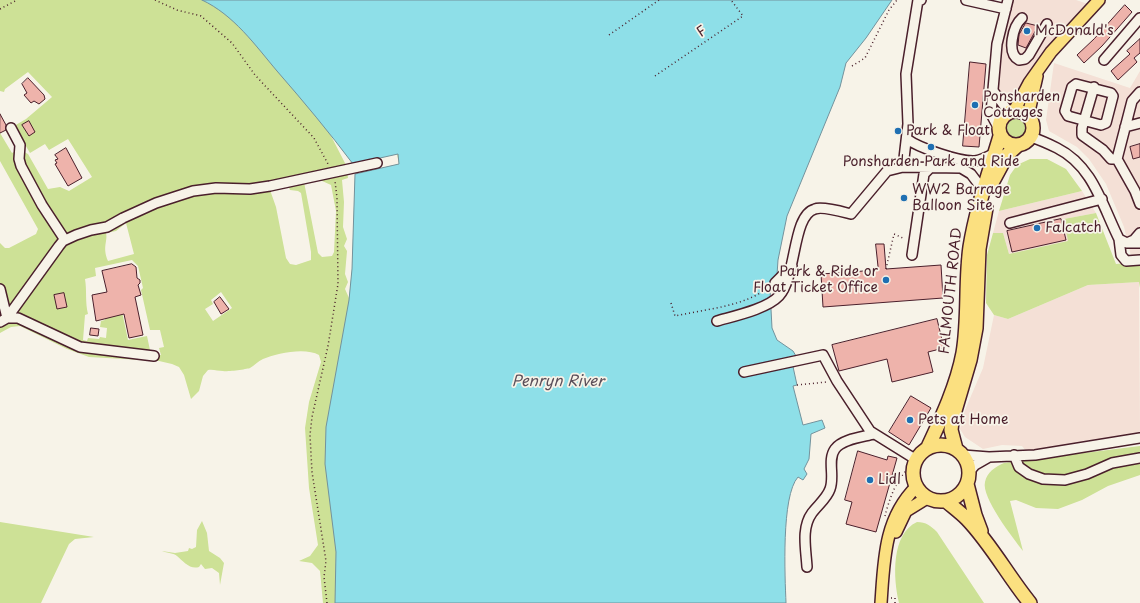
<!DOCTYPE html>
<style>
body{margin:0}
canvas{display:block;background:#f7f3e8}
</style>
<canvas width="1140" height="603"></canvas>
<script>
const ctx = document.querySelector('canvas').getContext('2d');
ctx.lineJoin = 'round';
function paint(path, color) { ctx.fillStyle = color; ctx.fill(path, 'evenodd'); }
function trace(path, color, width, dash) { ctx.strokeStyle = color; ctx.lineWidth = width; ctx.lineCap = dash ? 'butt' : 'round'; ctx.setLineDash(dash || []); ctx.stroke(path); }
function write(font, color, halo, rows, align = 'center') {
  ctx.font = font + ' "Playpen Sans",sans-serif'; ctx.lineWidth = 3.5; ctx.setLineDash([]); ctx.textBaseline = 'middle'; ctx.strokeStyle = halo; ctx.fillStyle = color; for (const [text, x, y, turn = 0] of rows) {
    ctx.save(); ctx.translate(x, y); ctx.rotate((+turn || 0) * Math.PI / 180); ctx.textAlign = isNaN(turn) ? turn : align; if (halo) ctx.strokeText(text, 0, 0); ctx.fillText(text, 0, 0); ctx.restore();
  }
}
paint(new Path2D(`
 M1011,0H1076L1088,4L1032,68L1011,103L998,90L1001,45Z
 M1054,63L1130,88L1140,71V255L1131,256L1124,227L1106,184L1089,159L1077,147L1049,131L1046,120Z
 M1082,191L1096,213L1064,219L1069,241L1009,254L1003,233H993L999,211Z
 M1139,282L1140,434L1026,451L1022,446L1002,445L983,449L965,437L960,429L965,410L983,368L994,315L1008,319L1088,285Z`), '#f4e0d6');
paint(new Path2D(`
 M0,0H288L376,80L665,603H323L320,571L312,563L299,561L310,556L318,545L309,488L305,428L309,402L321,362L319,355C306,347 276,353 263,359C258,361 254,366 250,368C248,369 227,372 223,371C218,371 213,369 208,370L203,376L199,391L191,399L184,375L179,367L172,364L159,361L89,357L67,349L20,326L11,327L0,333V243L5,248H9L36,234L38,229L0,161V133L12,153L14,152L36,195L22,166L24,152L28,154L48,189L60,187L69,191L92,177L68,139L49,150L45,144L30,153L14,126L26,119L52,97L28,72L5,89L4,92L0,91ZM330,134L353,164L397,154L399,164L355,174L352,269L349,298L345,289L348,282L345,274L347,251L344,246L347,239L343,227L344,202L342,180L348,178L346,165ZM320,180L331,185L336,211L334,252L332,256L322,257L318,253L304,182ZM287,183L290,190L298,191L301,193L311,252V260L296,265L290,264L286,258L276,207L270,190ZM126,223L134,254L108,261C102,247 108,241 106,233L116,231ZM132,260L138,266L143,288L141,290L150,330H160L164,347L159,348L161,355H151L147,336L128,340L121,307L103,311L105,320L101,321L100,327L107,328L106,338L100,337L99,339L88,338L87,341L83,340L85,315L88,314C85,302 87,291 85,279L96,276L95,268ZM221,292L232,308L213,321L205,309L213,304L211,300Z
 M1006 129a10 10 0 1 1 20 0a10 10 0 1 1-20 0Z
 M1030,159H1047L1066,169L1082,191L999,211L1010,175L1017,165Z
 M1096,213L1116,264L1140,262V288L1139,282L1088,285L1008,319L994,315L986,303L987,255L993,233H1003L1009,254L1068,241L1064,219Z
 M1140,446V475L1108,486L1082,500L1058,509L1036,508L1016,500L1010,501L1023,551C1013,538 981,497 985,482C987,472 995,467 1004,463Z
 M202,521L207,533L209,551L220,558L224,563L220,585L219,573L212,568L205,569L201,564L199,567C190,570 183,561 177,556C174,553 167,553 162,551L175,553L188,551L189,548L192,549L196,547L197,530Z
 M0,522L94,537L75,539L69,544L41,603H0Z
 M917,522C926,522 931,526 937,532L984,603H899C893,578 891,534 917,522Z`), '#cde196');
const water = new Path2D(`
 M202,0H892L866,38L846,63L840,87L787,216L778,260L777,275L770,290L772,328L777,340L793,351L796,356L792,362L797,385L793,386L803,425L822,420L825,428L811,434L809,459L804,469L807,474L803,480L798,477C781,496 785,577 786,603H335L336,552L325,464L326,427L349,300L352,269L355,174L399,164L398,154L353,164C329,132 304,102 277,71C255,45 234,15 202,0Z`);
paint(water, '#8edfe8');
trace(water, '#73929c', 1);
const building = new Path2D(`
 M1125,5L1132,12L1102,46L1084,63L1077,55L1094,39Z
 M1026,23L1038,26L1026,48L1018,45L1019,35Z
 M1140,39V53L1134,58L1137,62L1118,80L1111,71L1130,54L1127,51Z
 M970,62L986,64L979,147L963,146Z
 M28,78L44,95L45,99L39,104L34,101L31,103L24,95L27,93L22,84Z
 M0,114L6,125V130L0,133Z
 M29,121L35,132L29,136L22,125Z
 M1140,144V157L1133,159L1130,147Z
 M66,148L82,178L68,186L55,164L57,163L55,160L58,159L55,155Z
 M1061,219L1066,240L1012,252L1007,231Z
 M876,244H884L886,269L941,265L943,298L823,307L821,274L878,270Z
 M132,264L136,267L137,278L140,280V283L138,285L141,295L135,297L143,335L129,338L124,314L96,321L92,295L107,292L102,271Z
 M64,293L67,307L57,309L54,295Z
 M220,297L229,309L221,314L214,302Z
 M937,319L944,348L928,352L933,372L892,382L887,359L839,371L832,345Z
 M91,328L99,329L98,336L90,335Z
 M911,396L931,408L909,445L889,432Z
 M858,451L887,460L888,456L897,458L876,532L846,524L852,502L845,500Z`);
paint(building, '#eeb3ab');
trace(building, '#4a1f2b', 1);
const minor = new Path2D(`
 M921,0H918L906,74L908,124L903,167L961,168L971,174L983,190
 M966,0L1006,9
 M1022,18C1013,26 1006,53 1019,60L1025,59L1029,55L1047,24
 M1104,60L1140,18
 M1076,84L1111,93L1113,96L1106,123L1101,125L1068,116L1065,111L1072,87Z
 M1094,87L1082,128V135L1103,150L1111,159H1117
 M994,92L1009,112
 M1140,92L1132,101L1117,159L1135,191L1140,204
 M998,127L991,114L992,101L997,44L1008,0
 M1125,127L1140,123
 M11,128L20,145L19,159L21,166L42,205L65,240
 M1031,137C1040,140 1049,144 1057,148C1093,166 1102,205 1119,239L1127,243H1140
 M907,139C919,148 960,162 975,161C982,160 989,156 995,153
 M1010,223L1102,199
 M1119,239L1121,255L1126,261L1140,260
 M1127,243L1134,240L1140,233
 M912,255L924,174L932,166
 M775,283L792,266
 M0,289L7,318H18L80,347L154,356
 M717,321C734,316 767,309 779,296C797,276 792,215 815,209C822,206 843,212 851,214L887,171L903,167
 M0,322L7,318L59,246L63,241L76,235L91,230L107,227L123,218L156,203L193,191L216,188L250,189L270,186L377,163
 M744,372L823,355L837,381L870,431L915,459
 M963,455L989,457L1035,455L1140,438
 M1014,455L1019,467L1029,474L1043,479L1065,480L1087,474L1112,463L1140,458
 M969,472L975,465L989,457
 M807,567C806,549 801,528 812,513C818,505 827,498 830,489C835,476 827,460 835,449C842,439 863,437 874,434`);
const major = new Path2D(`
 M1014,111L1029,83L1051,52L1099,0
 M1028,116L1037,76
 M896,532L906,511L927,498
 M881,603C884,560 884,519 916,487`);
const highway = new Path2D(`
 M999 128a17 17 0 1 1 34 0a17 17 0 1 1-34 0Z
 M993,181L1007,155L1018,145
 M913 473a28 28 0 1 1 56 0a28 28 0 1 1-56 0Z
 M928,447C942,417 957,385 963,353C969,318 965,282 970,247C976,209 989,173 1000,136
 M956,449L951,430L952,421L970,360L976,328L979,249L986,208
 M967,484L975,515L981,531
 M946,501C953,507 960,512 967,519C991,544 1008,576 1030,603`);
trace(minor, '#4a1f2b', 12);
trace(major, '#4a1f2b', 14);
trace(highway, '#4a1f2b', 16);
trace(new Path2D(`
 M155,0L177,10L201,16L232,43L255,75L314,138L328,164
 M0,9L17,0
 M609,35L659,0
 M852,66L865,58L889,10L897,0
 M655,76L743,16L731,0
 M886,269L894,234L905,239
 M671,303L675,316C706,309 742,307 768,288
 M797,385L827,382
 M885,516C889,500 897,476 911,467
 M891,598H895V603
 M327,603L324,577L326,561L312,472L310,435L312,417L328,346L338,284L337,198L335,181`), '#4a1f2b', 1.5, [1, 3]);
trace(minor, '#f7f3e8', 9);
trace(major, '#fbe080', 11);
trace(highway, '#fbe080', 13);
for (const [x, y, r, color] of [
 [1027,31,4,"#1f6fb2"],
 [975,105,4,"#1f6fb2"],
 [898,131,4,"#1f6fb2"],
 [931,147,4,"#1f6fb2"],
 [904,198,4,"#1f6fb2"],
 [1037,228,4,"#1f6fb2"],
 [886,280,4,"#1f6fb2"],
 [910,420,4,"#1f6fb2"],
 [870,480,4,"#1f6fb2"]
]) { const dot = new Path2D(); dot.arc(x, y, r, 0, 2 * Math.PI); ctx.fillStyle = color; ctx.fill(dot); trace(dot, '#f7f3e8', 1.5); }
write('14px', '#4a1f2b', '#f7f3e8', [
 ["McDonald's",1035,31],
 ["Ponsharden",983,97],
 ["Cottages",983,113],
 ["Park & Float",906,131],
 ["Ponsharden Park and Ride",931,162,"center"],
 ["WW2 Barrage",912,190],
 ["Balloon Site",912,206],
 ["Falcatch",1045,228],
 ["Park & Ride or",878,272,"right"],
 ["Float Ticket Office",878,288,"right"],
 ["Pets at Home",918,420],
 ["Lidl",878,480]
], 'left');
write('14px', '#4a1f2b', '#f7f3e8', [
 ["F",702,32,-35],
 ["FALMOUTH ROAD",951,291,-84]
]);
write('italic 15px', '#5b4f5a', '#f7f3e8', [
 ["Penryn River",558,382]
]);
</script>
